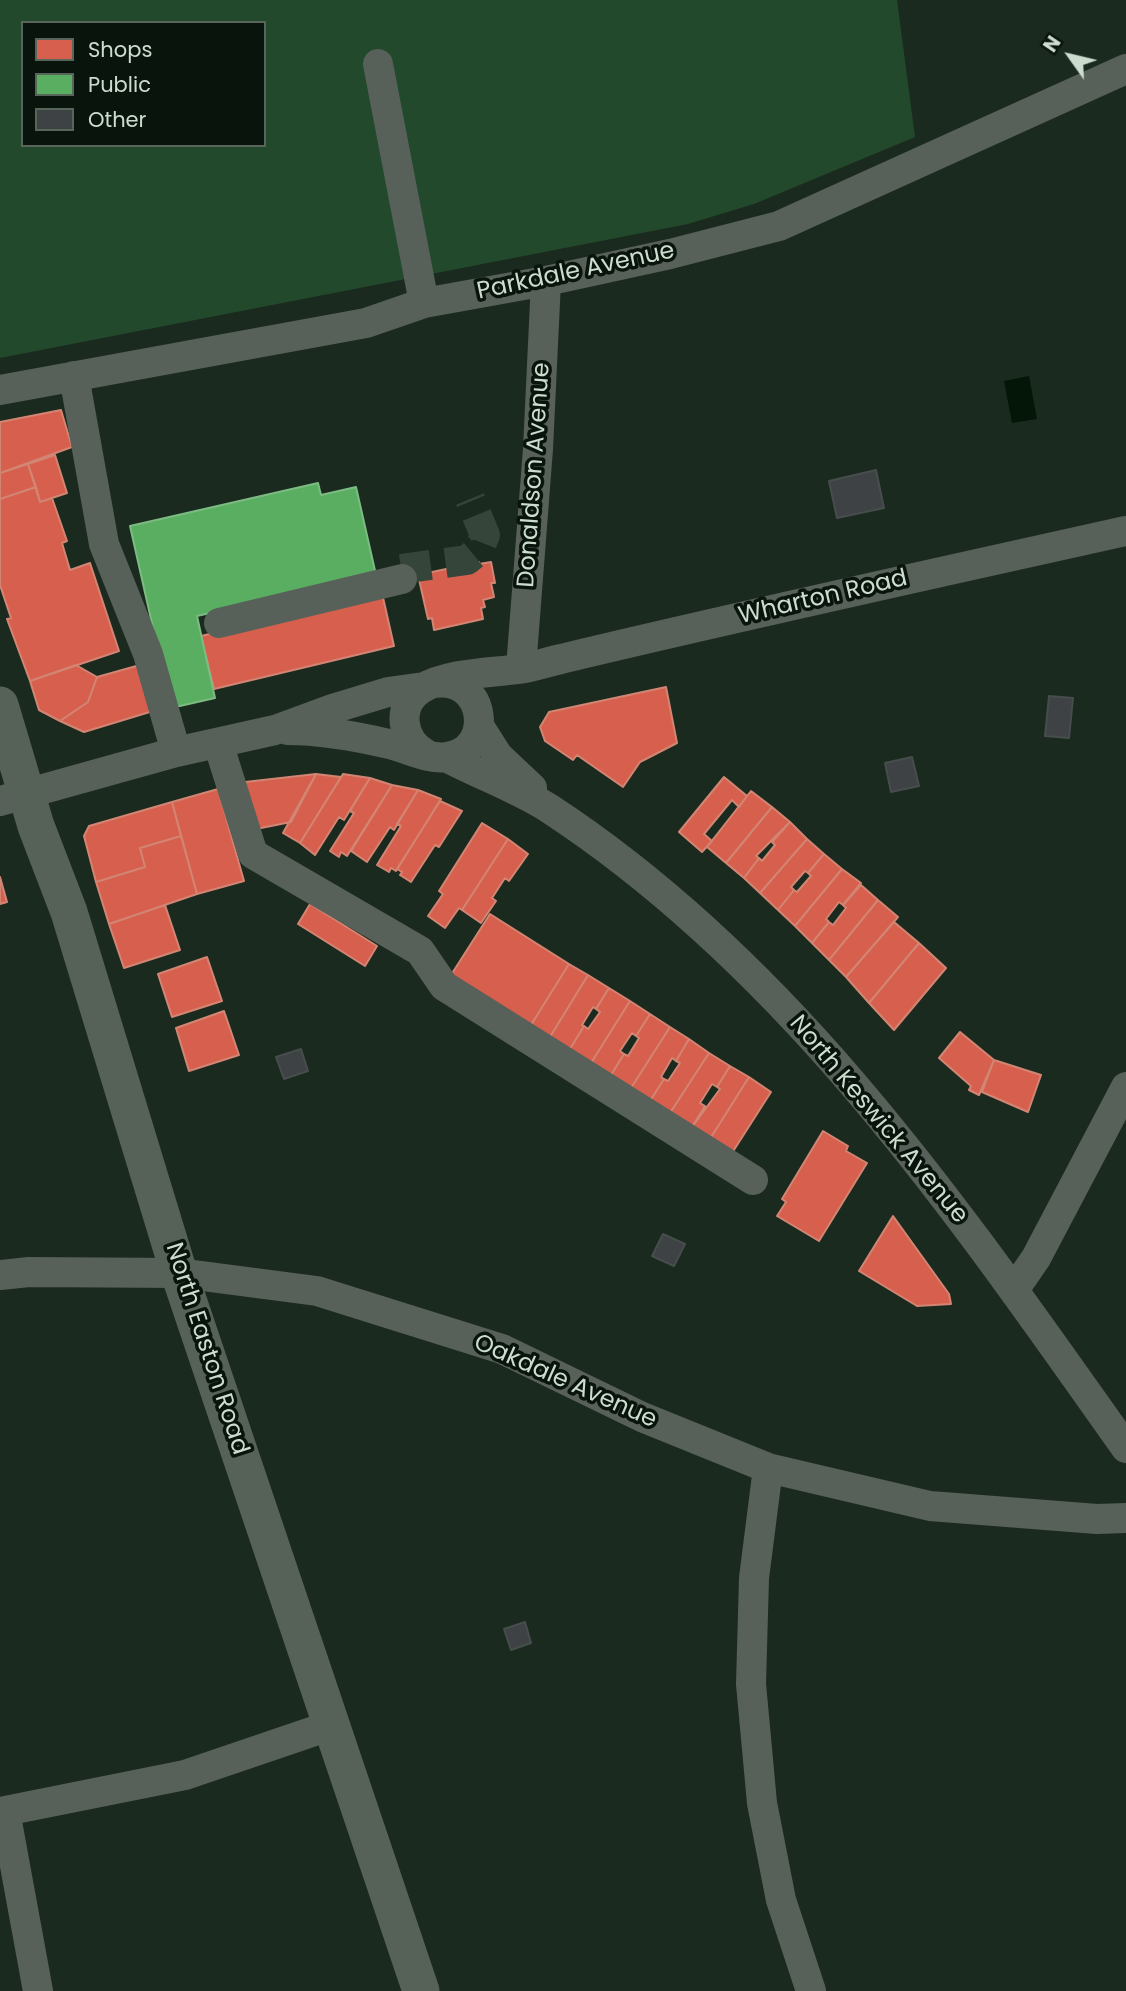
<!DOCTYPE html>
<style>
body{margin:0}
#map{position:relative;width:1126px;height:1991px;overflow:hidden;background:#1b2a1f;font-family:Poppins,sans-serif}
canvas{display:block}
.legend{position:absolute;left:21px;top:21px;width:245px;height:126px;box-sizing:border-box;background:#09150c;border:2px solid #57655a;margin:0;padding:9px 12px;list-style:none;font-size:21px;color:#ccdcce}
.legend li{display:flex;align-items:center;gap:14px;height:35px}
.legend b{width:35px;border:2px solid #57655a}
.north{position:absolute;left:1035px;top:21px;width:70px;height:70px;-webkit-text-stroke:5px #09150c;paint-order:stroke;rotate:304deg;font-size:19px;font-weight:700;line-height:28px;text-align:center;color:#ccdcce}
.north::after{content:'';display:block;margin:auto;width:24px;height:32px;background:#ccdcce;clip-path:polygon(50% 0,100% 100%,50% 72%,0 100%)}
</style>
<div id="map">
<canvas width="1126" height="1991"></canvas>
<ul class="legend">
<li><b style="height:19px;background:#d6604d"></b>Shops</li>
<li><b style="height:19px;background:#5aae61"></b>Public</li>
<li><b style="height:19px;background:#3e4245"></b>Other</li>
</ul>
<div class="north">N</div>
</div>
<script>
const ctx = document.querySelector('canvas').getContext('2d');
ctx.lineJoin = 'round';
function paint(path, color) { ctx.fillStyle = color; ctx.fill(path, 'evenodd'); }
function trace(path, color, width, dash) { ctx.strokeStyle = color; ctx.lineWidth = width; ctx.lineCap = dash ? 'butt' : 'round'; ctx.setLineDash(dash || []); ctx.stroke(path); }
function write(font, color, halo, rows, align = 'center') {
  ctx.font = font + ' Poppins,sans-serif'; ctx.lineWidth = 7; ctx.setLineDash([]); ctx.textBaseline = 'middle'; ctx.strokeStyle = halo; ctx.fillStyle = color; for (const [text, x, y, turn = 0] of rows) {
    ctx.save(); ctx.translate(x, y); ctx.rotate((+turn || 0) * Math.PI / 180); ctx.textAlign = isNaN(turn) ? turn : align; if (halo) ctx.strokeText(text, 0, 0); ctx.fillText(text, 0, 0); ctx.restore();
  }
}
paint(new Path2D(`
 M0,0H897L915,137L754,204L688,224L0,358ZM23,23H264V145H23Z`), '#23492c');
paint(new Path2D(`
 M1029,376L1037,419L1012,423L1004,381Z`), '#031607');
const shops = new Path2D(`
 M61,410L72,447L0,473V422Z
 M55,455L67,493L40,502L28,464Z
 M28,464L36,487L0,499V473Z
 M36,487L40,502L52,498L67,541L62,543L70,570L90,563L119,651L30,681L7,619L11,618L0,585V499Z
 M479,562V564L491,562L495,583H491L494,597L483,600L485,607L481,608L483,619L434,630L432,618L428,619L418,575Z
 M382,593L394,646L214,689L201,636Z
 M76,665L97,677L88,702L60,721L39,710L30,681Z
 M140,665L153,711L84,732L60,721L88,702L97,677Z
 M666,687L677,743L640,762L623,787L577,755L573,760L545,741L540,727L549,712Z
 M316,774L291,822L256,829L245,782Z
 M316,774L341,777L300,843L283,833Z
 M343,774L370,778L344,820L339,817L315,855L300,843Z
 M724,777L747,796L739,807L732,800L704,834L712,841L702,852L679,832Z
 M370,778L392,785L347,856L341,852L339,857L330,851L354,813L350,811Z
 M392,785L418,790L394,830L390,827L367,862L351,851Z
 M218,789L244,881L197,894L172,802Z
 M418,790L441,799L396,871L391,868L389,872L377,865L401,826L397,824Z
 M751,791L772,807L726,863L707,847Z
 M440,801L462,811L439,847L435,845L411,882L400,875L402,872L397,869Z
 M172,802L181,836L140,848L145,867L96,882L84,836L89,826Z
 M772,807L790,822L756,856L759,858L744,878L726,863Z
 M790,822L807,839L760,893L744,878L759,858L762,861L775,845L772,842Z
 M482,823L508,839L462,910L459,908L445,928L428,916L443,894L439,891Z
 M181,836L197,894L109,924L96,882L145,867L140,848Z
 M508,839L528,854L509,881L505,878L492,898L496,901L481,923L462,910Z
 M807,839L824,854L808,873L805,871L791,887L794,890L778,910L760,893Z
 M824,854L842,869L795,926L778,910L794,890L797,892L811,876L808,873Z
 M842,869L861,883L843,905L839,902L826,919L829,922L812,943L795,926Z
 M0,877L7,902L0,904Z
 M861,885L878,900L829,960L812,943L829,922L833,925L846,908L843,905Z
 M878,900L898,917L846,977L829,960Z
 M310,904L377,946L365,966L298,924Z
 M165,905L180,950L124,968L109,924Z
 M490,914L569,964L531,1025L451,975Z
 M894,922L919,943L869,1003L846,977Z
 M919,943L946,968L894,1030L869,1003Z
 M207,957L222,1001L172,1017L158,974Z
 M569,964L588,975L550,1037L531,1025Z
 M588,975L609,988L596,1009L593,1007L582,1025L584,1026L570,1049L550,1037Z
 M609,988L630,1001L591,1063L570,1049L584,1026L588,1029L600,1012L596,1009Z
 M630,1001L650,1014L636,1036L632,1033L620,1051L624,1054L611,1075L591,1063Z
 M224,1011L239,1055L189,1071L176,1028Z
 M650,1014L670,1027L631,1088L611,1075L624,1054L628,1056L639,1038L636,1036Z
 M670,1027L689,1039L676,1061L672,1058L661,1077L664,1079L650,1101L631,1088Z
 M960,1032L994,1060L979,1095L969,1090L971,1086L939,1058Z
 M689,1039L709,1053L670,1113L650,1101L664,1079L668,1081L680,1063L676,1061Z
 M709,1053L730,1066L717,1087L712,1084L700,1103L705,1106L692,1127L670,1113Z
 M994,1060L1041,1075L1028,1112L982,1092Z
 M730,1066L749,1077L710,1139L692,1127L720,1089L717,1087Z
 M749,1077L771,1092L732,1153L710,1139Z
 M823,1131L848,1146L846,1151L867,1163L819,1241L777,1216L786,1202L782,1199Z
 M893,1216L949,1294L951,1304L917,1306L859,1271Z`);
paint(shops, '#d6604d');
trace(shops, '#d38574', 2);
const public = new Path2D(`
 M318,483L321,495L356,487L376,575L197,616L215,698L171,708L130,526Z`);
paint(public, '#5aae61');
trace(public, '#7cbc82', 2);
const building = new Path2D(`
 M876,470L884,508L837,518L829,481Z
 M1049,696L1073,698L1069,738L1045,736Z
 M912,757L919,786L891,792L885,763Z
 M301,1049L308,1071L284,1079L276,1057Z
 M663,1234L685,1244L674,1266L652,1256Z
 M525,1622L531,1643L511,1650L504,1629Z`);
paint(building, '#3e4245');
trace(building, '#474d4d', 2);
trace(new Path2D(`
 M401,569L467,560L479,550L485,535L470,499`), '#364539', 30, [30, 15]);
trace(new Path2D(`
 M378,64L424,303
 M74,376L104,544L148,654L176,752
 M0,390L366,323L424,303L546,281L670,254L779,226L1126,69
 M219,623L402,579
 M521,668L538,449L546,281
 M479,726L498,756L532,788
 M287,730C322,730 355,736 389,744C407,748 429,760 447,757C495,751 487,676 435,683
 M218,743L253,854L420,951L444,986L753,1180
 M426,754C402,741 395,706 421,689C447,673 490,673 519,669C533,667 547,662 561,659C749,614 937,573 1126,531
 M446,757C480,775 517,788 550,809C794,969 960,1214 1126,1448
 M0,801L176,752L275,730L332,709L388,692L424,687
 M0,1275L29,1272L179,1273L317,1291L502,1349L642,1417L768,1468L930,1506L1097,1519L1126,1518
 M1014,1290L1036,1258L1126,1087
 M768,1468L754,1578L751,1684L762,1803L781,1900L811,1991
 M5,1811L38,1991
 M0,1812L185,1775L332,1725`), '#58605a', 30);
trace(new Path2D(`
 M0,705L36,826L69,912L179,1273L421,1991`), '#566158', 37);
write('24px', '#ccdcce', '#09150c', [
 ["Parkdale Avenue",576,272,-12],
 ["Donaldson Avenue",535,475,-86],
 ["Wharton Road",823,598,-13],
 ["North Keswick Avenue",878,1120,50],
 ["North Easton Road",206,1349,72],
 ["Oakdale Avenue",565,1382,24]
]);
</script>
